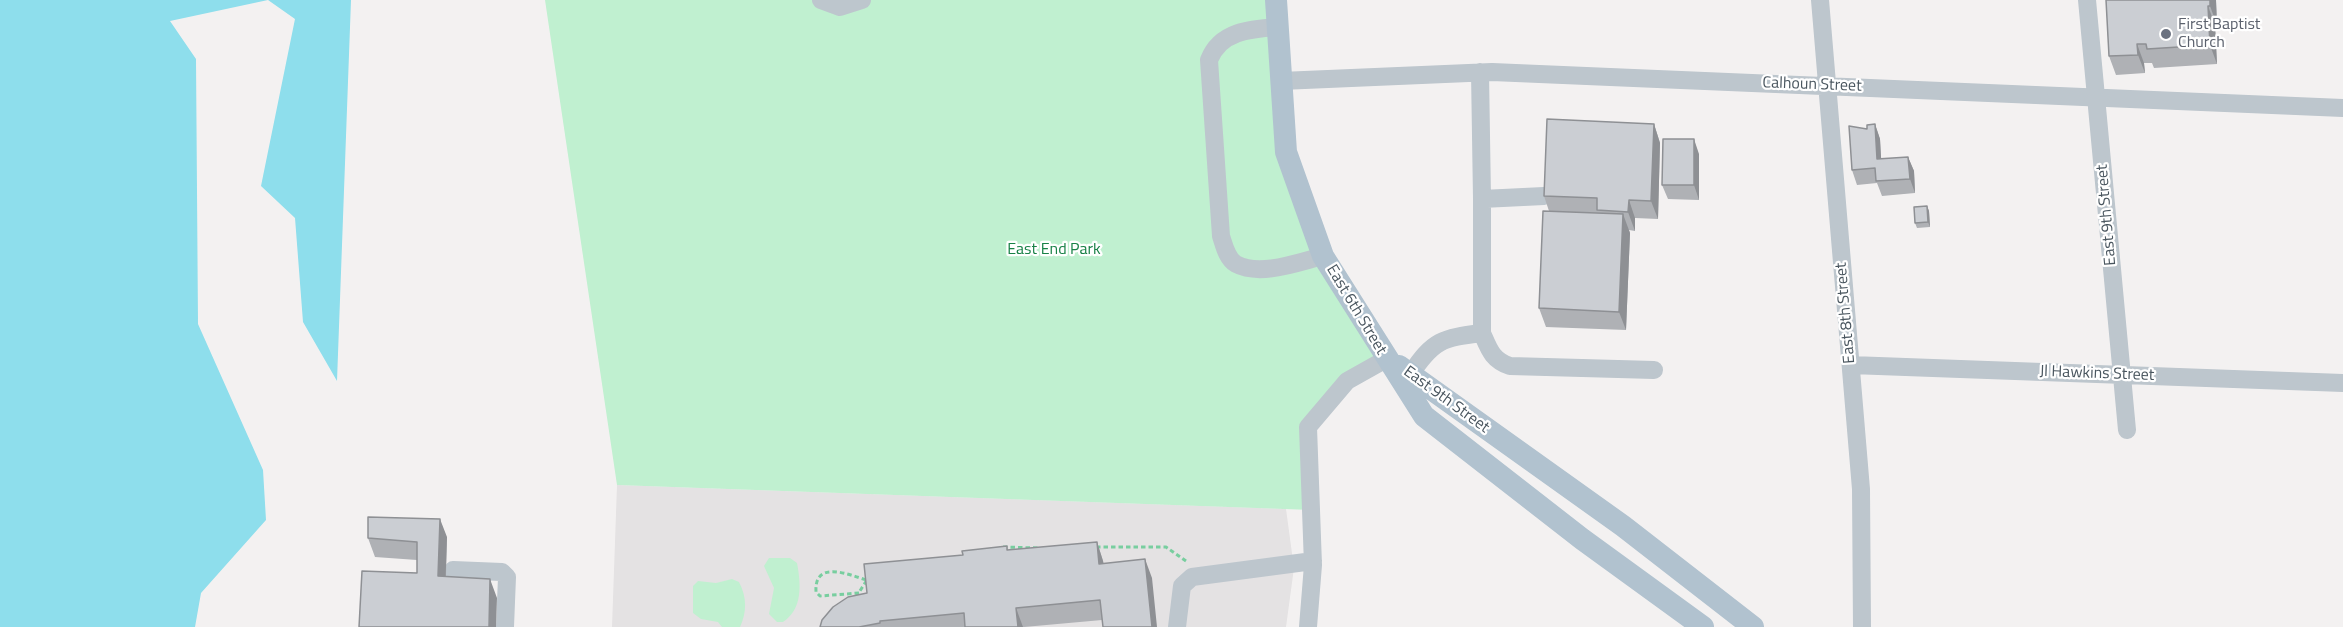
<!DOCTYPE html>
<style>
body{margin:0}
canvas{display:block;background:#f3f1f1}
</style>
<canvas width="2343" height="627"></canvas>
<script>
const ctx = document.querySelector('canvas').getContext('2d');
ctx.lineJoin = 'round';
function paint(path, color) { ctx.fillStyle = color; ctx.fill(path, 'evenodd'); }
function trace(path, color, width, dash) { ctx.strokeStyle = color; ctx.lineWidth = width; ctx.lineCap = dash ? 'butt' : 'round'; ctx.setLineDash(dash || []); ctx.stroke(path); }
function write(font, color, halo, rows, align = 'center') {
  ctx.font = font + ' "Titillium Web",sans-serif'; ctx.lineWidth = 4.5; ctx.setLineDash([]); ctx.textBaseline = 'middle'; ctx.strokeStyle = halo; ctx.fillStyle = color; for (const [text, x, y, turn = 0] of rows) {
    ctx.save(); ctx.translate(x, y); ctx.rotate((+turn || 0) * Math.PI / 180); ctx.textAlign = isNaN(turn) ? turn : align; if (halo) ctx.strokeText(text, 0, 0); ctx.fillText(text, 0, 0); ctx.restore();
  }
}
paint(new Path2D(`
 M617,485L1286,509L1294,568L1286,627H612Z`), '#e4e2e3');
paint(new Path2D(`
 M545,0H1275L1301,194L1388,358L1347,381L1308,427L1312,510L617,485Z
 M769,558H790L797,563C801,584 803,609 783,622H777L769,614L774,588L764,566Z
 M732,579L739,582C747,597 747,612 740,627H722L718,622L701,619L693,613V586L698,581L716,583Z`), '#c0f0d0');
paint(new Path2D(`
 M0,0H268L170,21L196,59L198,324L263,470L266,520L201,593L195,627H0Z
 M268,0H351L337,381L303,322L295,218L261,186L295,19Z`), '#8edeec');
trace(new Path2D(`
 M1003,547L1039,548
 M1096,547H1166L1186,561
 M859,593L820,596L816,592C814,560 848,574 866,580
 M856,597L867,580`), '#78ce9f', 3, [4.5, 3]);
trace(new Path2D(`
 M821,0L840,7L862,0
 M1820,0L1861,489L1862,627
 M2087,0L2127,430
 M1278,27C1250,29 1220,31 1209,60L1221,236C1224,245 1227,259 1236,264C1260,277 1299,262 1323,256
 M1480,72L1482,199
 M1281,81L1492,72L2343,108
 M1544,196L1482,199V333C1489,349 1492,360 1510,366L1654,370
 M1851,365L2343,383
 M1410,375C1433,340 1442,338 1482,333
 M453,570L502,572L507,577L505,627
 M1177,627L1182,586L1192,577L1313,561
 M1308,627L1313,565L1308,427L1347,381L1388,358`), '#bdc6cd', 18);
trace(new Path2D(`
 M1276,0L1286,152L1323,256L1424,416L1582,539L1703,627
 M1399,366L1623,526L1753,627`), '#b1c2cf', 22);
paint(new Path2D(`
 M2106,0H2216L2217,25H2215L2217,64L2154,68L2152,63H2144L2145,73L2116,75L2109,56Z
 M1654,124L1660,143L1658,219L1635,218V231L1629,230L1630,233L1626,330L1546,327L1539,308L1549,211L1544,196Z
 M1875,124L1880,139L1881,159L1908,157L1914,171L1915,193L1882,196L1877,183L1857,185L1852,170L1867,129Z
 M1699,154V200L1668,199L1662,185Z
 M1927,206L1929,211L1930,227L1917,228L1915,223Z
 M447,537L446,576L497,598L417,573V560L375,557L368,538Z
 M1097,542L1104,564L1152,578L1102,620L1024,627H820L867,593L963,555L1007,546L1008,550Z`), '#afb1b5');
paint(new Path2D(`
 M2210,0H2216L2217,25L2210,6Z
 M2208,6L2215,25L2217,64L2210,45Z
 M2137,44L2144,63L2145,73L2138,55Z
 M1654,124L1660,143L1658,219L1651,201Z
 M1875,124L1880,139L1882,174L1877,159Z
 M1694,139L1699,154V200L1694,185Z
 M1908,157L1914,171L1915,193L1910,179Z
 M1629,200L1635,218V231L1628,212Z
 M1927,206L1929,211L1930,227L1928,222Z
 M1623,214L1630,233L1626,330L1619,312Z
 M440,519L447,537L445,595L438,576Z
 M1097,542L1103,561L1105,583L1099,564Z
 M1145,559L1152,578L1157,627H1152Z
 M490,579L497,598L496,627H489Z
 M1016,608L1023,627H1018Z`), '#8e9094');
const building = new Path2D(`
 M2106,0H2210V6H2208L2210,45L2147,49L2146,44H2137L2138,55L2109,56Z
 M1547,119L1654,124L1651,201L1629,200L1628,212L1597,210V198L1544,196Z
 M1875,124L1877,159L1908,157L1910,179L1876,181L1875,168L1852,170L1849,126L1867,129V125Z
 M1663,139H1694V185H1662Z
 M1927,206L1928,222L1915,223L1914,207Z
 M1543,211L1623,214L1619,312L1539,308Z
 M368,517L440,519L438,576L490,579L489,627H359L362,571L417,573V542L368,538Z
 M1097,542L1099,564L1145,559L1152,627H1103L1100,600L1016,608L1018,627H965L964,613L880,621V623L859,627H820L822,620L833,607L848,597L867,593L864,564L963,555L962,551L1007,546V550Z`);
paint(building, '#cbced3');
trace(building, '#8e9094', 1.5);
for (const [x, y, r, color] of [
 [2166,34,6,"#6b7280"]
]) { const dot = new Path2D(); dot.arc(x, y, r, 0, 2 * Math.PI); ctx.fillStyle = color; ctx.fill(dot); trace(dot, '#fff', 2); }
write('16px', '#5b616d', '#fff', [
 ["First Baptist",2178,25],
 ["Church",2178,43]
], 'left');
write('16px', '#49555e', '#fff', [
 ["Calhoun Street",1812,85,2],
 ["East 9th Street",2107,215,-95],
 ["East 6th Street",1356,310,59],
 ["East 8th Street",1846,313,-95],
 ["Jl Hawkins Street",2097,374,2],
 ["East 9th Street",1446,400,36]
]);
write('16px', '#188146', '#fff', [
 ["East End Park",1054,250]
]);
</script>
